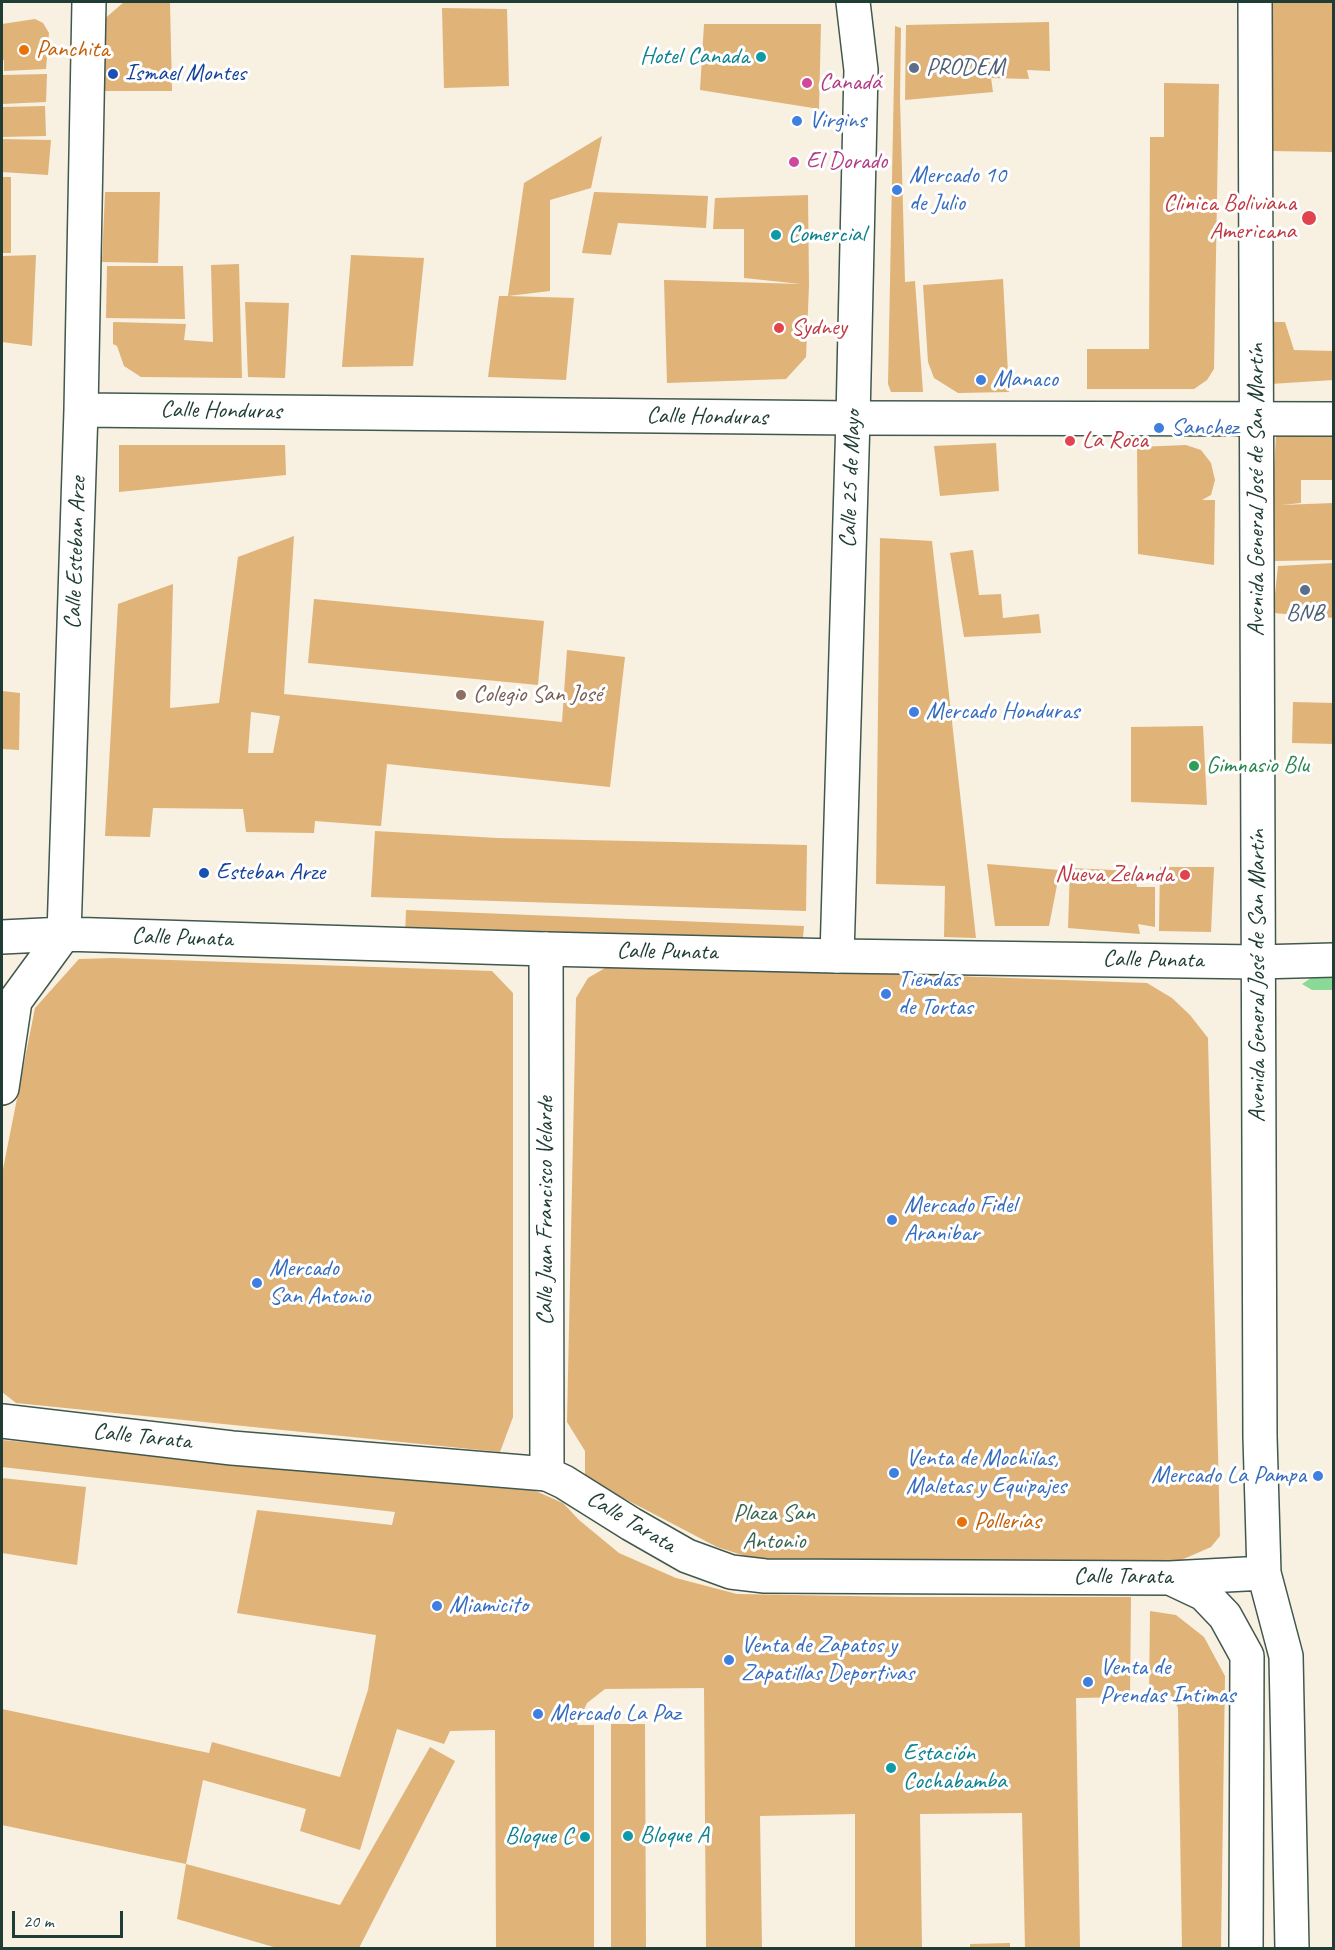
<!DOCTYPE html>
<meta charset="utf-8">
<style>
body{margin:0}
#map{position:relative;width:1335px;height:1950px;overflow:hidden;background:#f8f0e1;font-family:Caveat,sans-serif}
canvas{display:block}
.frame{position:absolute;inset:0;border:3px solid #1f3d34;pointer-events:none}
.scale{position:absolute;left:12px;top:1911px;width:111px;height:27px;box-sizing:border-box;border:3px solid #1f3d34;border-top:0;padding-left:8px;font-size:18px;line-height:21px;white-space:nowrap;color:#1f3d34;-webkit-text-stroke:4px #fff;paint-order:stroke}
</style>
<div id="map">
<canvas width="1335" height="1950"></canvas>
<div class="frame"></div>
<div class="scale">20 m</div>
</div>
<script>
const ctx = document.querySelector('canvas').getContext('2d');
ctx.lineJoin = 'round';
function paint(path, color) { ctx.fillStyle = color; ctx.fill(path, 'evenodd'); }
function trace(path, color, width, dash) { ctx.strokeStyle = color; ctx.lineWidth = width; ctx.lineCap = dash ? 'butt' : 'round'; ctx.setLineDash(dash || []); ctx.stroke(path); }
function write(font, color, halo, rows, align = 'center') {
  ctx.font = font + ' Caveat,sans-serif'; ctx.lineWidth = 6; ctx.setLineDash([]); ctx.textBaseline = 'middle'; ctx.strokeStyle = halo; ctx.fillStyle = color; for (const [text, x, y, turn = 0] of rows) {
    ctx.save(); ctx.translate(x, y); ctx.rotate((+turn || 0) * Math.PI / 180); ctx.textAlign = isNaN(turn) ? turn : align; if (halo) ctx.strokeText(text, 0, 0); ctx.fillText(text, 0, 0); ctx.restore();
  }
}
paint(new Path2D(`
 M1311,978H1333V990H1312L1302,984Z`), '#8bd997');
paint(new Path2D(`
 M124,2H170L172,91H103L102,21Z
 M1273,2H1334V152L1271,151Z
 M442,8L507,9L509,86L444,88Z
 M35,19L43,23L49,33L46,69L4,71V60H2V24Z
 M1049,22L1050,71L1027,70L1029,79L991,78L993,92L905,100L906,25Z
 M704,24H821L819,109L700,90Z
 M895,26L901,28L900,99L905,282L915,281L923,392H891L888,384Z
 M47,74L46,102L2,104V75Z
 M1164,83L1219,84L1214,369L1207,380L1194,389H1087V349H1149L1150,137H1164Z
 M45,106L46,136L2,137V107Z
 M602,136L591,188L550,200V291L508,296L574,298L566,380L488,377L499,296H508L524,183Z
 M2,139L51,140L48,175L2,172Z
 M2,177H11V253H2Z
 M105,192H160L158,263L102,262Z
 M594,192L708,196L706,228L618,223L611,255L582,253Z
 M808,195L809,285L806,357L786,379L667,383L664,280L801,284L744,278V229H713L715,198Z
 M36,255L32,346L2,342V256Z
 M351,255L424,258L413,366L342,367Z
 M239,264L242,378L141,377L124,366L117,346L113,344V322L186,324L184,340L213,342L211,265Z
 M107,266H183L185,319L106,318Z
 M1003,279L1009,392L958,393L934,378L928,362L923,285Z
 M245,302L289,303L285,378L248,377Z
 M1270,322H1285L1294,350L1334,351V380L1270,384Z
 M1334,434V480H1301V503L1281,505L1334,503V560L1275,561L1272,506L1276,435Z
 M996,443L999,491L940,496L934,446Z
 M119,445H285L286,475L119,492Z
 M1186,445L1201,450L1211,463L1215,480L1211,495L1202,500H1215L1214,565L1138,554L1137,447Z
 M294,536L284,694L562,722L567,650L625,657L610,787L387,764L381,826L315,821L314,833L246,832L243,809L153,808L150,837L105,836L118,604L173,584L170,708L219,703L238,557ZM251,712L280,716L273,753H248Z
 M880,538L932,541L976,938L944,937L945,886L876,884Z
 M973,550L979,595L1001,594L1003,618L1039,614L1041,633L964,637L950,553Z
 M1334,563V618L1273,613L1278,566Z
 M314,599L544,621L538,685L308,663Z
 M2,691L20,693L19,750L2,749Z
 M1293,702L1334,703V744L1292,743Z
 M1203,726L1207,805L1131,802V727Z
 M375,831L497,838L807,845L806,911L371,897Z
 M987,864L1060,870L1049,926H995Z
 M1160,867H1214L1211,932L1159,931Z
 M1070,868L1134,871L1137,887H1155V927L1138,924L1140,934L1068,928Z
 M406,910L804,926L803,938L794,944L405,936Z
 M113,958L492,971L513,993V1417L500,1452L16,1403L2,1392V1174L35,1008L79,959Z
 M624,964L1147,983L1172,998L1190,1015L1208,1038L1220,1536L1211,1547L1179,1561L767,1563L717,1547L585,1478V1451L567,1422L576,998L588,978L605,968Z
 M2,1440L531,1489L563,1503L579,1520L619,1553L676,1578L737,1594L904,1597H1131L1130,1697L1076,1698L1080,1948H1025L1022,1813L920,1814L922,1948H855V1814L760,1816L762,1948H706L704,1688L605,1689L587,1703L577,1725H594V1948H496L495,1730L450,1731L444,1744L397,1729L360,1850L300,1831L306,1809L203,1780L186,1864L2,1825V1709L209,1753L212,1742L340,1777L368,1690L376,1635L237,1613L257,1510L392,1525L395,1512L2,1467Z
 M2,1478L86,1487L77,1565L2,1553Z
 M1150,1611L1176,1615L1204,1637L1225,1676L1221,1948H1182L1178,1708L1172,1696L1149,1697Z
 M611,1724H645L646,1948H611Z
 M430,1747L455,1761L359,1948H277L177,1919L186,1864L340,1905Z
 M1010,1943V1948H970V1944Z`), '#e0b379');
const street = new Path2D(`
 M81,410L853,418L1334,419
 M2,937L64,934L546,949
 M837,956L1257,962L1334,960
 M2,1088L15,1001L64,934L81,410L89,2
 M2,1421L232,1448L547,1474`);
const secondary = new Path2D(`
 M853,2L861,70L853,418L837,956L546,949L547,1474L564,1482L631,1524L687,1556L731,1572L765,1576L1170,1578L1264,1573
 M1255,2L1260,1437L1264,1573L1286,1656L1292,1948
 M1170,1578L1204,1594L1225,1616L1247,1656L1246,1948`);
trace(street, '#40584e', 36);
trace(secondary, '#40584e', 36);
trace(street, '#fff', 33);
trace(secondary, '#fff', 33);
for (const [x, y, r, color] of [
 [24,50,6,"#e8710a"],
 [761,57,6,"#0f9aa8"],
 [914,68,6,"#5c6f8a"],
 [113,74,6,"#1a4fb4"],
 [807,83,6,"#d1479c"],
 [797,121,6,"#3f7fe0"],
 [794,162,6,"#d1479c"],
 [897,190,6,"#3f7fe0"],
 [1309,218,8,"#e0444e"],
 [776,235,6,"#0f9aa8"],
 [779,328,6,"#e0444e"],
 [981,380,6,"#3f7fe0"],
 [1159,428,6,"#3f7fe0"],
 [1070,441,6,"#e0444e"],
 [1305,590,6,"#5c6f8a"],
 [461,695,6,"#8d6e63"],
 [914,712,6,"#3f7fe0"],
 [1194,766,6,"#2e9e5b"],
 [204,873,6,"#1a4fb4"],
 [1185,875,6,"#e0444e"],
 [886,994,6,"#3f7fe0"],
 [892,1220,6,"#3f7fe0"],
 [257,1283,6,"#3f7fe0"],
 [894,1473,6,"#3f7fe0"],
 [1318,1476,6,"#3f7fe0"],
 [962,1522,6,"#e8710a"],
 [437,1606,6,"#3f7fe0"],
 [729,1660,6,"#3f7fe0"],
 [1088,1682,6,"#3f7fe0"],
 [538,1714,6,"#3f7fe0"],
 [891,1768,6,"#0f9aa8"],
 [628,1836,6,"#0f9aa8"],
 [585,1837,6,"#0f9aa8"]
]) { const dot = new Path2D(); dot.arc(x, y, r, 0, 2 * Math.PI); ctx.fillStyle = color; ctx.fill(dot); trace(dot, '#fff', 2); }
write('24px', '#c56008', '#fff', [
 ["Panchita",36,50],
 ["Pollerías",974,1522]
], 'left');
write('24px', '#0d838f', '#fff', [
 ["Hotel Canada",749,57,"right"],
 ["Comercial",788,235],
 ["Estación",903,1754],
 ["Cochabamba",903,1782],
 ["Bloque A",640,1836],
 ["Bloque C",573,1837,"right"]
], 'left');
write('24px', '#4e5e75', '#fff', [
 ["PRODEM",926,68],
 ["BNB",1305,614,"center"]
], 'left');
write('24px', '#164399', '#fff', [
 ["Ismael Montes",125,74],
 ["Esteban Arze",216,873]
], 'left');
write('24px', '#b23c85', '#fff', [
 ["Canadá",819,83],
 ["El Dorado",806,162]
], 'left');
write('24px', '#366cbe', '#fff', [
 ["Virgins",809,121],
 ["Mercado 10",909,176],
 ["de Julio",909,204],
 ["Manaco",993,380],
 ["Sanchez",1171,428],
 ["Mercado Honduras",926,712],
 ["Tiendas",898,980],
 ["de Tortas",898,1008],
 ["Mercado Fidel",904,1206],
 ["Aranibar",904,1234],
 ["Mercado",269,1269],
 ["San Antonio",269,1297],
 ["Venta de Mochilas,",906,1459],
 ["Maletas y Equipajes",906,1487],
 ["Mercado La Pampa",1306,1476,"right"],
 ["Miamicito",449,1606],
 ["Venta de Zapatos y",741,1646],
 ["Zapatillas Deportivas",741,1674],
 ["Venta de",1100,1668],
 ["Prendas Intimas",1100,1696],
 ["Mercado La Paz",550,1714]
], 'left');
write('24px', '#be3a42', '#fff', [
 ["Clinica Boliviana",1296,204],
 ["Americana",1296,232],
 ["Sydney",791,328,"left"],
 ["La Roca",1082,441,"left"],
 ["Nueva Zelanda",1173,875]
], 'right');
write('24px', '#1f3d34', '#fff', [
 ["Calle Honduras",221,411,1],
 ["Calle Honduras",707,417,1],
 ["Calle 25 de Mayo",851,479,-88],
 ["Avenida General José de San Martín",1257,490,-90],
 ["Calle Esteban Arze",76,553,-88],
 ["Calle Punata",182,938,2],
 ["Calle Punata",667,952,1],
 ["Calle Punata",1153,960,1],
 ["Avenida General José de San Martín",1258,976,-90],
 ["Calle Juan Francisco Velarde",546,1211,-90],
 ["Calle Tarata",142,1437,6],
 ["Calle Tarata",631,1522,31],
 ["Calle Tarata",1123,1577]
]);
write('24px', '#785e54', '#fff', [
 ["Colegio San José",473,695]
], 'left');
write('24px', '#27864d', '#fff', [
 ["Gimnasio Blu",1206,766]
], 'left');
write('24px', '#3a644d', '#fff', [
 ["Plaza San",774,1514],
 ["Antonio",774,1542]
]);
</script>
